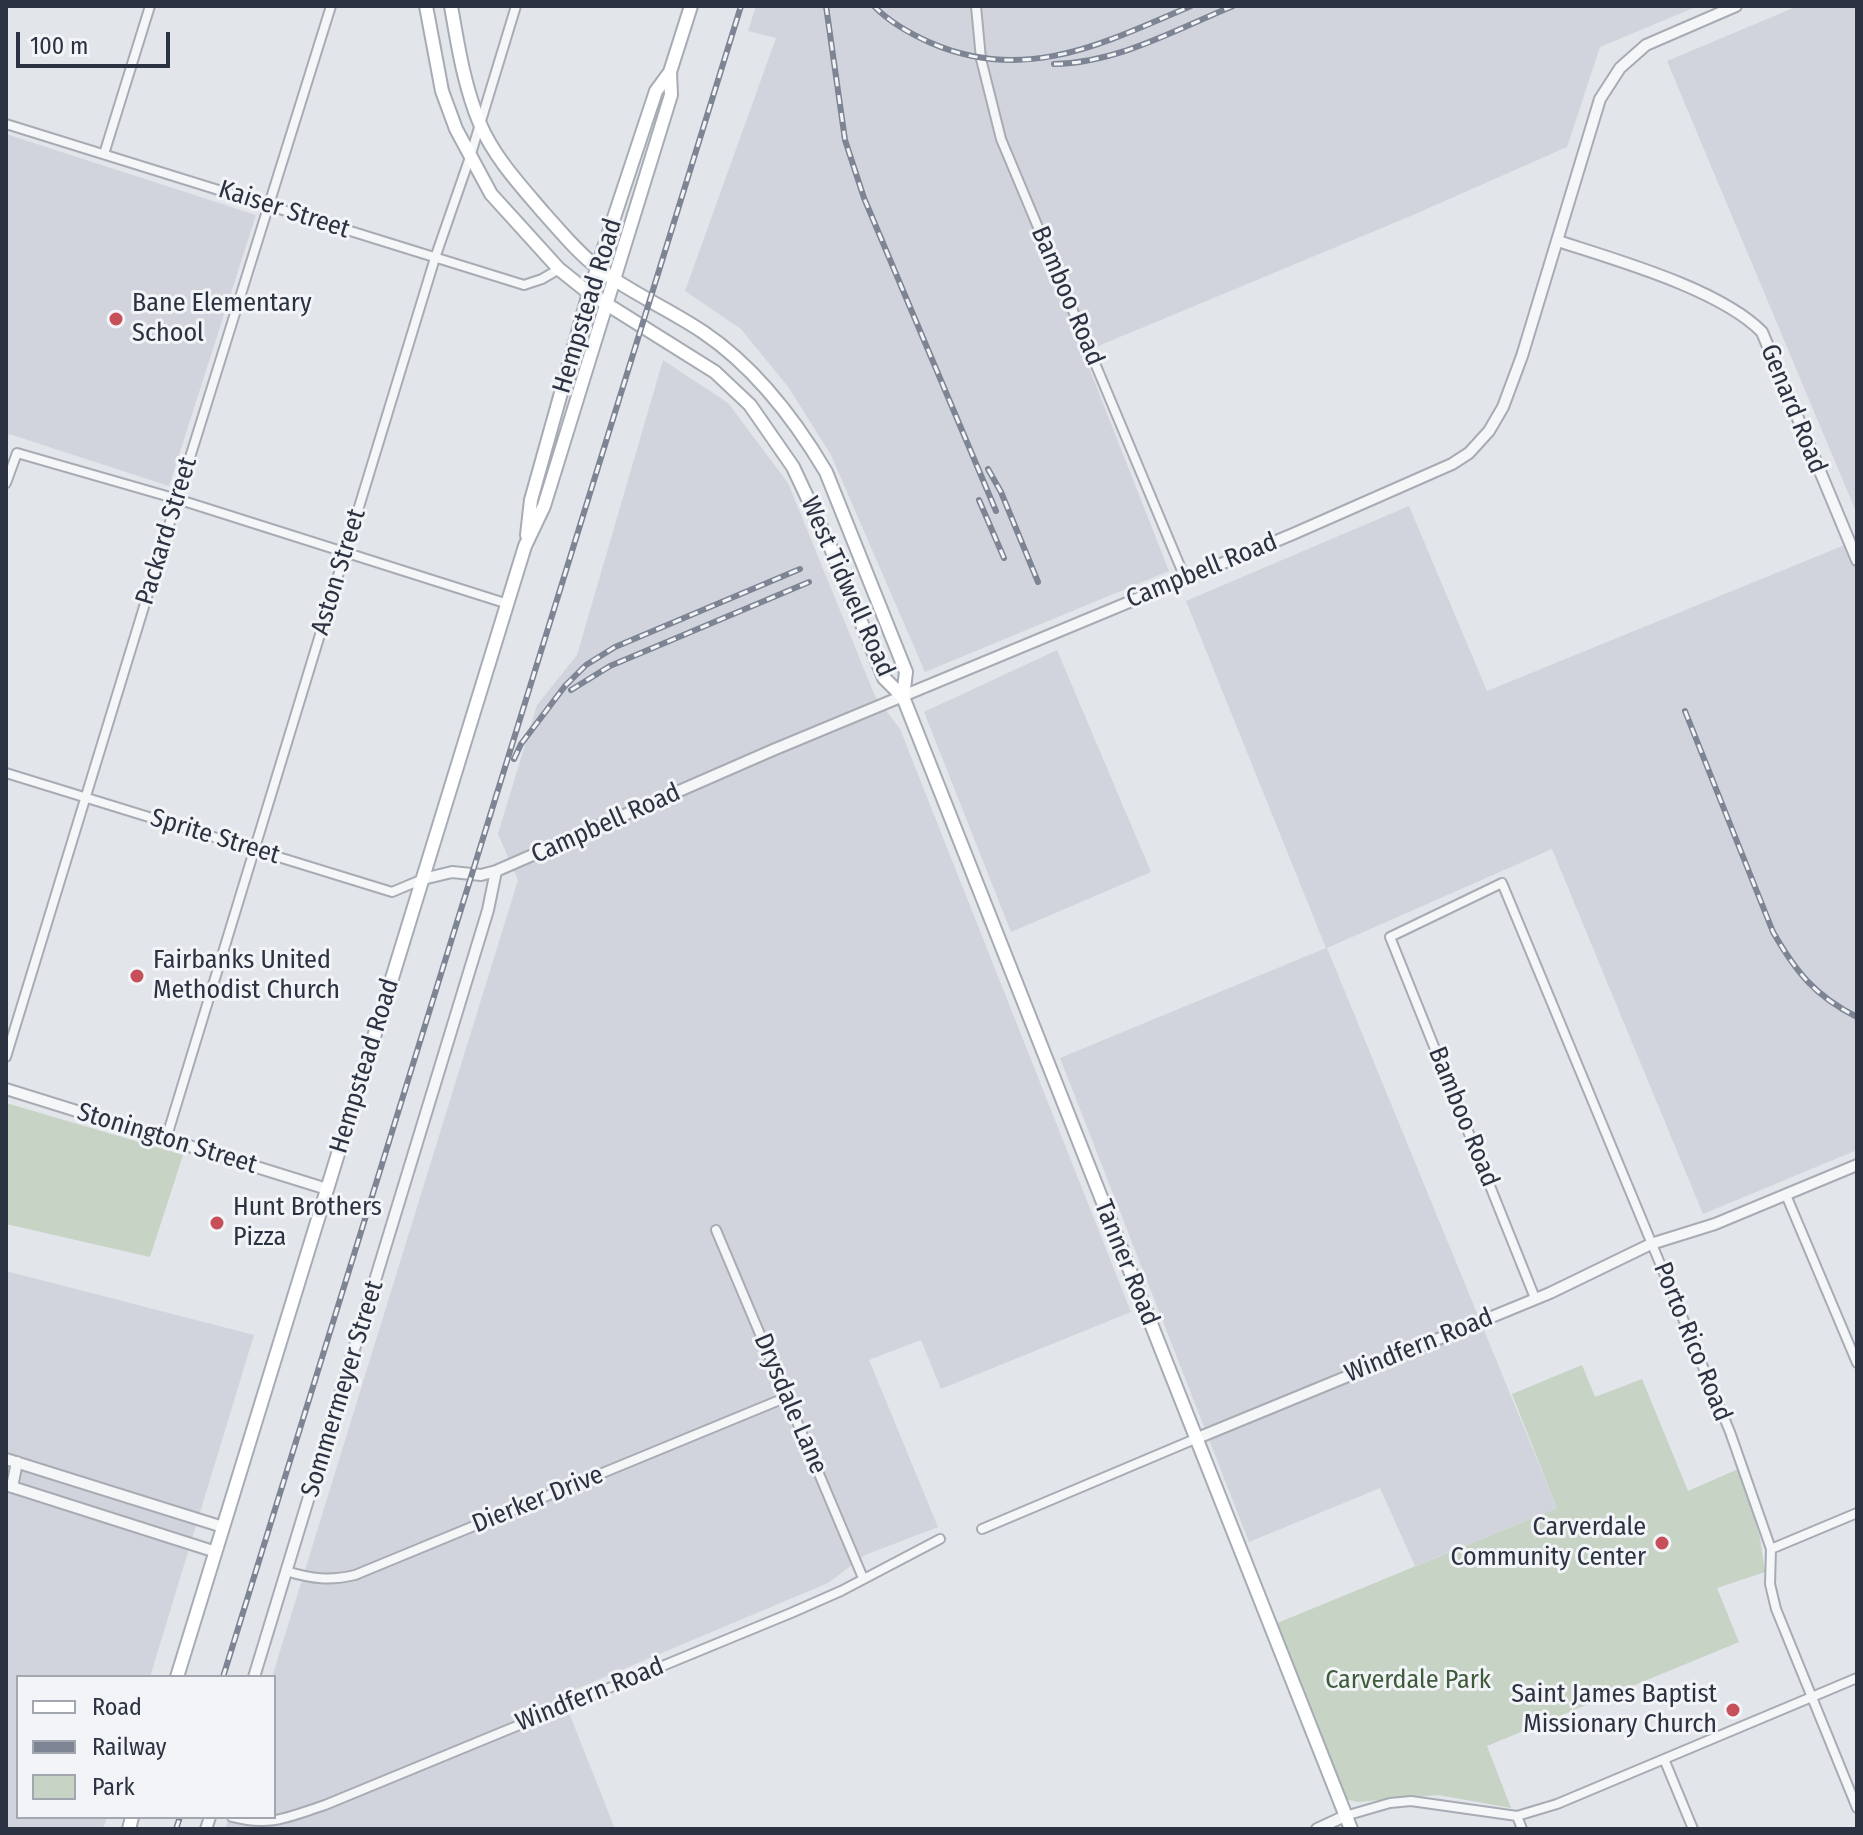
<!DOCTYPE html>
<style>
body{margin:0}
#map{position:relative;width:1863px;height:1835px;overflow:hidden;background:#e2e5ea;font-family:"Fira Sans Condensed",sans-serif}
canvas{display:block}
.frame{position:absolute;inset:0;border:8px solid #2b3241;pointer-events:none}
.legend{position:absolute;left:16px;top:1675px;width:260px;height:144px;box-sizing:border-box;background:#f2f4f7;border:2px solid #a2a6ae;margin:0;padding:10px 14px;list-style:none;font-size:24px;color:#2b3241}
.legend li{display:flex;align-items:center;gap:16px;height:40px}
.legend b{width:40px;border:2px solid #a2a6ae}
.scale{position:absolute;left:16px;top:32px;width:154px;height:36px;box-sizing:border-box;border:4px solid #2b3241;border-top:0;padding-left:10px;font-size:24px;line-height:28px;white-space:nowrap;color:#2b3241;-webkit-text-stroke:6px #f2f4f7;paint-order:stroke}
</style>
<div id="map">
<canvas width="1863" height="1835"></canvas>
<div class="frame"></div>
<ul class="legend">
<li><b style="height:10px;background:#fff"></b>Road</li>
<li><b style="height:10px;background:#7d8493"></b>Railway</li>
<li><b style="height:22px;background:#c7d3c4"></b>Park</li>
</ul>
<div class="scale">100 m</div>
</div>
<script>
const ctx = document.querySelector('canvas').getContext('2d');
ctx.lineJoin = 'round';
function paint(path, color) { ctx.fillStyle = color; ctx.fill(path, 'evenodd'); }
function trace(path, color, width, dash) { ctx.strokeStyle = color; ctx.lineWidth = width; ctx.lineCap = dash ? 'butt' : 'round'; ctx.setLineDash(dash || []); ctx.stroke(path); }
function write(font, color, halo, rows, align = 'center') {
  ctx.font = font + ' "Fira Sans Condensed",sans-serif'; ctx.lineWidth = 6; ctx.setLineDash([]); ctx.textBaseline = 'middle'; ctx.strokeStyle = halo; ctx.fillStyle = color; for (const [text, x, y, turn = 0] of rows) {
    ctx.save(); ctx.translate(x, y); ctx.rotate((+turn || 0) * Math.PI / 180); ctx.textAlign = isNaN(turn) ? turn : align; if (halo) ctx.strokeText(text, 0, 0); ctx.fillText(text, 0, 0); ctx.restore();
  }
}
paint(new Path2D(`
 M756,6H1698L1600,47L1567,147L1413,215L1103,344L1084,355L1169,571L925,672L831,455L789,388L741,329L685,291L776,38L748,31Z
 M1798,6H1857V514L1667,61Z
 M6,134L256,215L169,486L9,434L6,441Z
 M663,360L728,403L788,483L875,696L900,729L1131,1312L941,1389L921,1340L869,1360L938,1527L865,1555L828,1583L562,1695L615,1829H225L229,1817H274V1677H272L518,880L498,834L537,705L577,655Z
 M1409,506L1487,691L1857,540V1150L1703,1214L1552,849L1327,948L1557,1508L1415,1566L1380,1488L1249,1542L1060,1058L1326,948L1186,601Z
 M1057,650L1151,872L1011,932L924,712Z
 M6,1271L254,1335L150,1677H18V1817H107L103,1829H6Z`), '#d1d4dc');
paint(new Path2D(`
 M6,1103L183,1155L150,1257L6,1224Z
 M1582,1365L1595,1397L1642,1379L1688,1491L1736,1470L1741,1473L1760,1538L1765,1572L1717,1588L1739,1642L1487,1746L1511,1808L1438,1795L1357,1802L1346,1799L1275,1624L1557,1508L1512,1394Z`), '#c7d3c4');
const minor = new Path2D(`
 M976,6L981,59L1001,139L1185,578
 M6,124L524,285L542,279L559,269
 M104,154L150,6
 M6,483L17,453L177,499L508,604
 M6,773L392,892L423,879
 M6,1057L177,499L331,6
 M166,1139L435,258L470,157L516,6
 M1786,1195L1857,1363
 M716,1230L863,1578
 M1535,1298L1390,937L1502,883L1730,1432L1771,1549L1770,1584L1776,1609L1857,1808
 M982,1529L1195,1439
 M1771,1549L1857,1513
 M286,1571C312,1579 330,1581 355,1575L787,1397
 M1664,1759L1693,1829
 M1345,1816L1390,1803L1411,1801L1517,1816L1557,1804L1857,1678
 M1517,1816L1522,1829
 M232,1817C271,1827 288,1817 325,1805L791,1613L841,1591L940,1539`);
const tertiary = new Path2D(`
 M1558,241C1616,260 1720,289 1762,332L1857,560
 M423,879L452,872L481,875L496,871L773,750L1293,534L1452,464L1469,453L1489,431L1503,407L1522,356L1600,99L1620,68L1646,45L1736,6
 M6,1089L327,1189
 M1195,1439L1550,1293L1651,1244L1715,1224L1857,1165
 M6,1459L223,1527
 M6,1485L216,1552
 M12,1487L17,1462
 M254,1677L488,910L496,871
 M206,1829L210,1817
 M1317,1829L1345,1816`);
const secondary = new Path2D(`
 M426,6L442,91L456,129L491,194L559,269L589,293L715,372L750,405L793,467L830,546L884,678L903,697L1351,1829
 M451,6C458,46 464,86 480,124C494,157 520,185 543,212C561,232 578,253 599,269C631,293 669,309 703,332C755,367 794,418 826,472L906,672L903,697
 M527,535L531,500L589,293L656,91L670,72L691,6
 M177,1677L525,546L544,506L671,95L670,72
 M129,1829L132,1817`);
trace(minor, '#a7acb4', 12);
trace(tertiary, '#a7acb4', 14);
trace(secondary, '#a7acb4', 16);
trace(minor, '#f5f6f8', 8);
trace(tertiary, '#f5f6f8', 10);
trace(secondary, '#fff', 12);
const rail = new Path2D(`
 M826,6L845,140L864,198L996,511
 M874,6C889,22 911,34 931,43C1026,84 1104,43 1191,6
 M1054,64C1117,63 1175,30 1233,6
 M988,469L1001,492L1038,582
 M979,500L1004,558
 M571,690L610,666L809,582
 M1685,711L1773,932C1796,972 1815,996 1857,1017
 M514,759L521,744L565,686L586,665L615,647L800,569
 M223,1677L741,6
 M176,1829L180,1817`);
trace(rail, '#7d8493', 6);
trace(rail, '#f2f4f7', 3, [9]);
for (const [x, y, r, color] of [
 [116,319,8,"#c74f59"],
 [137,976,8,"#c74f59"],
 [217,1223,8,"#c74f59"],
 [1662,1543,8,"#c74f59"],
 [1733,1710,8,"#c74f59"]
]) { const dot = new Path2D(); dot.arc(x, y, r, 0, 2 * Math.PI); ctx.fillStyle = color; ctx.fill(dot); trace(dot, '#f2f4f7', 3); }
write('26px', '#2b3241', '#f2f4f7', [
 ["Kaiser Street",284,210,18],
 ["Bamboo Road",1067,296,67],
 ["Hempstead Road",588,306,-73],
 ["Genard Road",1793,409,68],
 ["Packard Street",167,531,-73],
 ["Campbell Road",1202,571,-22],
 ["Aston Street",339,572,-73],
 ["West Tidwell Road",847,587,66],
 ["Campbell Road",606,824,-24],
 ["Sprite Street",215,837,17],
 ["Hempstead Road",365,1066,-73],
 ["Bamboo Road",1463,1117,68],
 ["Stonington Street",167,1139,17],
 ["Tanner Road",1126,1263,68],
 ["Porto Rico Road",1692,1342,68],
 ["Windfern Road",1419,1346,-22],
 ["Sommermeyer Street",343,1389,-73],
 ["Drysdale Lane",790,1404,67],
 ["Dierker Drive",538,1500,-22],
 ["Windfern Road",590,1695,-22]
]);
write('26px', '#2b3241', '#f2f4f7', [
 ["Bane Elementary",132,304],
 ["School",132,334],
 ["Fairbanks United",153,961],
 ["Methodist Church",153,991],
 ["Hunt Brothers",233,1208],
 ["Pizza",233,1238],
 ["Carverdale",1646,1528,"right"],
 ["Community Center",1646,1558,"right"],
 ["Saint James Baptist",1717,1695,"right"],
 ["Missionary Church",1717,1725,"right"]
], 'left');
write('26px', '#3e5c39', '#f2f4f7', [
 ["Carverdale Park",1408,1681]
]);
</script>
